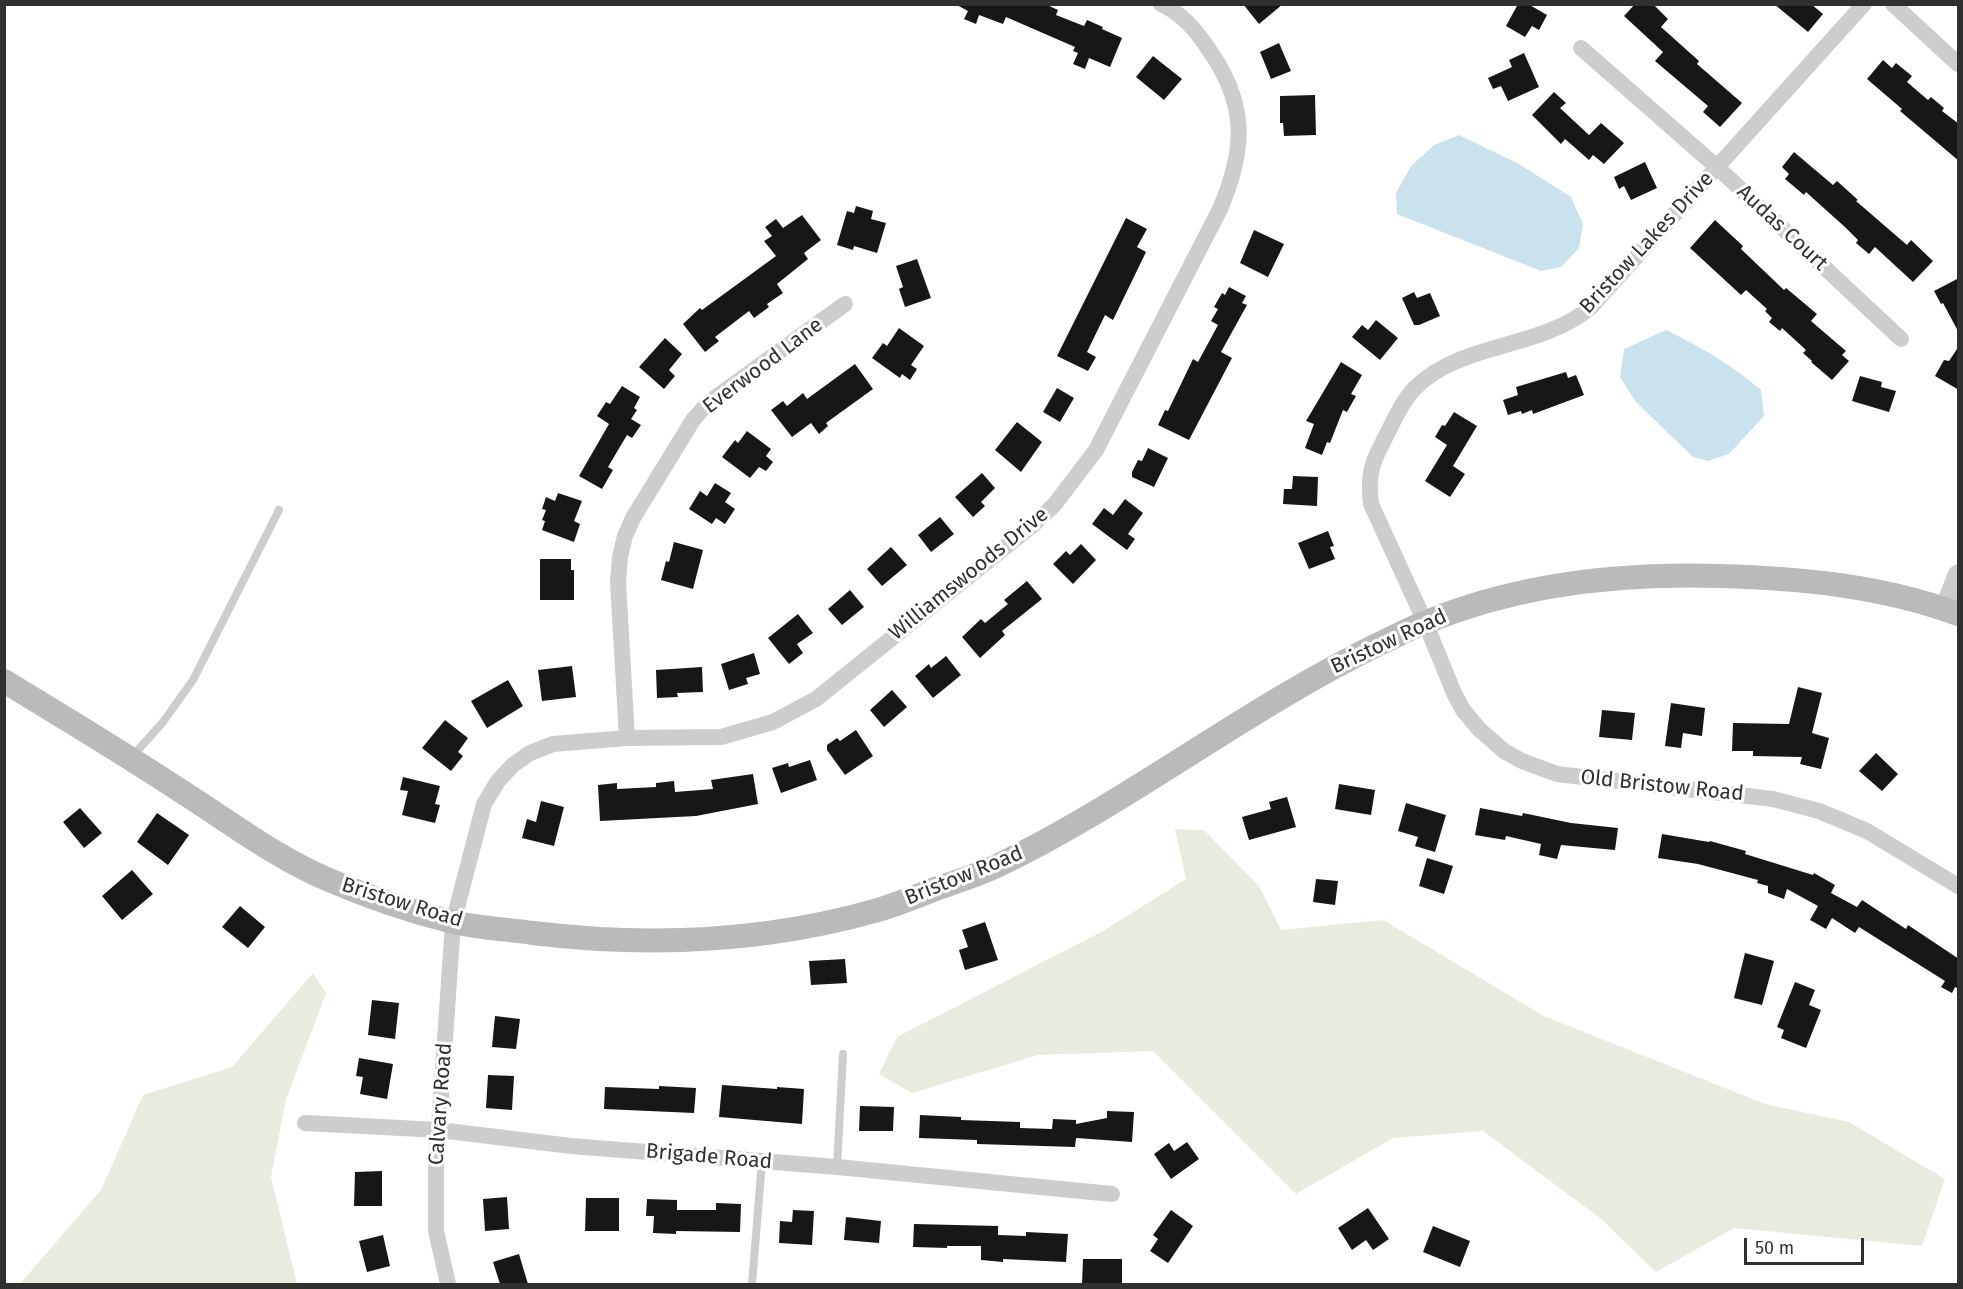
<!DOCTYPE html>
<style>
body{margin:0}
#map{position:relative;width:1963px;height:1289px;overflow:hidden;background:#fff;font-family:"Fira Sans",sans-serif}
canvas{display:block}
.frame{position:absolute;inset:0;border:6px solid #303030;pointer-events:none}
.scale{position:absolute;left:1744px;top:1238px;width:120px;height:27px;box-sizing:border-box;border:3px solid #303030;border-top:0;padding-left:8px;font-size:18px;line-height:21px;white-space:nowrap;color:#303030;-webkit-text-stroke:4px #fff;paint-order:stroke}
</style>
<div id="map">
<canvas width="1963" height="1289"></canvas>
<div class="frame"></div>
<div class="scale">50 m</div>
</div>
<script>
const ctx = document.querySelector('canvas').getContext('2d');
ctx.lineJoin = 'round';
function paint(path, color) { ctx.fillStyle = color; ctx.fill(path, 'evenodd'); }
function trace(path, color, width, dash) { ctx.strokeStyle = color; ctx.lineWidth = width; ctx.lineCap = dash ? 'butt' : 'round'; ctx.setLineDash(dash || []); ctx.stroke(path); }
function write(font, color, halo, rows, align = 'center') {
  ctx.font = font + ' "Fira Sans",sans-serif'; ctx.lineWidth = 6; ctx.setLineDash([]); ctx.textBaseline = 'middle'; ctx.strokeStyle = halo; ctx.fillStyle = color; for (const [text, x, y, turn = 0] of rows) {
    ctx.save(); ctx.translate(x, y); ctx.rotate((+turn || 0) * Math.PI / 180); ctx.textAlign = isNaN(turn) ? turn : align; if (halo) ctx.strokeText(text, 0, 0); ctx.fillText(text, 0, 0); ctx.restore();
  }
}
paint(new Path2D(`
 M1175,829L1204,830L1259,886L1281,930L1383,920L1544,1016L1765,1104L1849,1122L1945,1179L1922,1246L1734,1228L1656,1272L1600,1218L1483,1131L1393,1138L1296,1194L1153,1051L1038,1055L912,1093L879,1074L897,1037L1103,931L1186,879Z
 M313,973L326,993L286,1099L271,1177L297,1284H20L101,1190L143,1095L232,1067Z`), '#e7edde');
paint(new Path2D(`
 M1459,135L1519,164L1571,197L1583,224L1579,248L1561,267L1541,271L1397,214L1396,193L1411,166L1434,145Z
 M1666,330C1701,347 1732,365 1761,390L1764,416L1729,454L1708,461L1693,457L1636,402L1620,377L1624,349Z`), '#cae2ed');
paint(new Path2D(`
 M955,4H1045L1058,10L1056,15L1084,26L1087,20L1103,27L1102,29L1122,38L1110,67L1089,58L1085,69L1073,64L1078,53L1073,51L1075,47L1006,17L1003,24L979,15L976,24L964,19L968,11Z
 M1243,4H1283L1259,24Z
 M1518,4H1528L1547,15L1539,30L1532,26L1525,37L1506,26Z
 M1635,4H1653L1668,19L1661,27L1699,61L1697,64L1742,103L1720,127L1703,112L1708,106L1655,61L1663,52L1624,16Z
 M1774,4H1811L1823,14L1808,32Z
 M1279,43L1291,71L1271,79L1260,52Z
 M1524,53L1539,87L1508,101L1501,86L1493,89L1488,78L1512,67L1509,60Z
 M1153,56L1182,79L1164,100L1136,77Z
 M1883,60L1892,68L1896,63L1912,76L1907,82L1928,100L1931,97L1944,108L1942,111L1959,124V161L1900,111L1902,109L1867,79Z
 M1554,92L1566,103L1560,108L1589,135L1601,123L1624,143L1604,164L1593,155L1589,160L1565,139L1561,144L1532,115Z
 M1315,95L1316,135L1284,136L1283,123H1280V96Z
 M1794,152L1833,185L1837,181L1858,200L1856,201L1907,245L1911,240L1933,261L1913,282L1875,247L1869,254L1856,243L1858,240L1846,228L1806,192L1804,195L1785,179L1789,174L1782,167Z
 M1645,162L1657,188L1631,200L1624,186L1619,189L1614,177Z
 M856,206L873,211L871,219L886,223L877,253L854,246L853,250L837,245L847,211L854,213Z
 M802,215L821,240L804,253L808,259L777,284L783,293L767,304L769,307L754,318L749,311L715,337L719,341L705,352L683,324L700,308L702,310L776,256L764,241L772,236L765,227L776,219L783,228Z
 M1126,218L1147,229L1137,247L1146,252L1113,320L1105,315L1087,352L1096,357L1088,371L1057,356Z
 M1715,220L1743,246L1741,249L1784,290L1786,288L1817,314L1811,321L1846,351L1842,355L1849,361L1832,380L1811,362L1812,361L1803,353L1806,350L1782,328L1780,331L1769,322L1772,318L1765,311L1767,309L1746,290L1741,295L1690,248Z
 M1254,230L1284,244L1268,277L1240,263Z
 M917,259L931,298L905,307L899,289L903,287L896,266Z
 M1959,278V333L1943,303L1941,304L1934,291Z
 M1229,287L1246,296L1242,303L1247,305L1221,352L1232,358L1189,440L1158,425L1165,410L1168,411L1193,359L1198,362L1218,325L1211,321L1218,309L1214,307L1222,293L1225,295Z
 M1414,292L1417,298L1430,293L1440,316L1419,325H1414L1402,298Z
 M1376,320L1398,338L1380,360L1352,337L1362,325L1368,330Z
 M899,328L924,346L911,365L917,369L910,380L902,374L900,378L872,358L883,343L887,346Z
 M665,338L682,354L669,370L675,376L664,389L639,367Z
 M1959,346V390L1935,376L1944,360L1949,361Z
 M1341,362L1362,375L1351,394L1356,396L1347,412L1343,410L1330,443L1327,442L1322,455L1305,448L1314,424L1306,421Z
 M855,364L873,389L826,423L828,426L819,434L811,423L792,437L771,410L783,401L787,406L803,393L807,399Z
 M1566,372L1568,378L1576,375L1584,395L1533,414L1532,410L1522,414L1521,411L1508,415L1503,400L1518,395L1516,387Z
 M1860,376L1882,382L1881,387L1896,391L1889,412L1852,401Z
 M622,386L640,397L634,408L637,410L631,419L641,425L632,438L627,435L608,467L613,470L602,489L579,476L609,424L597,416L606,402L610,404Z
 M1057,388L1074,398L1060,422L1043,412Z
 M1454,412L1477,426L1453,466L1465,474L1450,497L1425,481L1447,445L1435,437L1442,425L1445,426Z
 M1017,422L1042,442L1021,472L995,450Z
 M747,431L771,449L766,456L773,462L766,471L759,467L750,478L722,457L735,440L738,443Z
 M1148,448L1168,458L1154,487L1132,477V472L1138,460L1142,461Z
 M982,473L995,488L981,502L985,506L973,517L955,497Z
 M1293,476L1318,477L1317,506L1283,504L1284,489H1292Z
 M715,483L731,493L725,502L735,509L725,524L716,518L712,524L689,509L700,491L707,496Z
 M558,493L582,501L574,521L580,524L574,542L542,530L545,521L542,520L546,510L542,509L546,497L555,501Z
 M1125,499L1143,513L1128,534L1135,539L1127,550L1092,524L1104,508L1113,515Z
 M940,517L954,534L931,552L918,535Z
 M1328,531L1334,546L1330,547L1335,559L1309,569L1298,543Z
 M674,542L703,550L693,589L661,580L666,561L669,562Z
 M1081,544L1096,560L1073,584L1053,564L1066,551L1070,555Z
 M891,547L907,565L882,586L867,569Z
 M540,559H571V570H574V600H540Z
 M1027,581L1042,599L1002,631L1005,635L980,658L962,637L981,619L985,623L1008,604L1004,600Z
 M850,590L864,607L842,625L828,609Z
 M798,614L813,633L797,644L803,653L789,664L768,638Z
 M754,653L760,674L746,678L748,684L729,690L721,664Z
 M946,656L961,675L933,698L915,676L929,664L931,668Z
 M572,666L576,697L542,701L538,670Z
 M702,667L703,692L677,693L678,697L657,698L656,670Z
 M508,680L523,706L487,728L471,701Z
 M1798,687L1822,693L1812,733L1829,738L1821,769L1800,764L1802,757L1753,756V751H1732L1733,723L1789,724Z
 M892,690L907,707L884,727L870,710Z
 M1671,703L1705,708L1702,736L1683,733L1681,748L1665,746Z
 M1602,710L1635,713L1632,740L1599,737Z
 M445,720L468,738L458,752L463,756L451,771L422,748Z
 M856,730L873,756L845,775L827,750V745L837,738L840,741Z
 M1876,753L1898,774L1882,791L1859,771Z
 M810,760L817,780L781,793L772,768L788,763L789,767Z
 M753,774L758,804L696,816L600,821L598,785L617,783V789L656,787V783L674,781L675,792L713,789L711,780Z
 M403,777L440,786L435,804L440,805L435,823L402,815L408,791L400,790Z
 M1339,784L1375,790L1371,815L1335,809Z
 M1287,797L1296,827L1249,840L1242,817L1271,809L1269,802Z
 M541,801L564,807L554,846L522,838L527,819L536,822Z
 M1406,803L1446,815L1435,852L1415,846L1418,837L1398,831Z
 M80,808L102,833L84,848L63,822Z
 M1480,808L1522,816L1523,813L1571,823L1618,828L1615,850L1561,845L1557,859L1539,855L1541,844L1506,836L1505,840L1475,835Z
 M157,813L189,835L168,865L137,842Z
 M1662,834L1709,842L1710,841L1746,851L1745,854L1813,875L1814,873L1835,885L1831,893L1857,907L1862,900L1906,929L1908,925L1959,959V989L1955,987L1952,993L1941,987L1945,981L1859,927L1855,933L1832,918L1826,929L1810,920L1818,906L1787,889L1784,899L1768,893V886L1757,883L1758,880L1698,864L1658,858Z
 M1427,858L1453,866L1444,894L1419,886Z
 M132,870L153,894L122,920L102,896Z
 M1316,879L1338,881L1335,905L1313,902Z
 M240,906L265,927L248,948L222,927Z
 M985,922L998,960L965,970L959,950L968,947L962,930Z
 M1745,953L1774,961L1762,1005L1734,998Z
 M845,959L847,983L811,985L809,961Z
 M1795,982L1815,990L1809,1005L1821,1010L1806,1048L1781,1038L1784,1030L1777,1027Z
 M372,1000L399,1003L395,1039L368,1035Z
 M495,1016L520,1019L516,1049L492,1047Z
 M359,1058L393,1064L387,1099L360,1094L363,1077L356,1076Z
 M488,1075L514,1076L512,1110L486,1108Z
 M722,1085L777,1089V1087L804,1089L802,1124L719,1117Z
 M659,1086L696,1088L694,1113L604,1109L605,1087L659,1089Z
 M860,1106L894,1107L893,1131H859Z
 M1107,1111L1134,1112L1132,1142L1076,1138L1075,1147L977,1144V1140L919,1138L920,1115L961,1117V1120L1020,1122V1128L1052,1129L1053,1119L1076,1120V1124L1107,1118Z
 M1187,1142L1199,1159L1171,1179L1154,1154L1169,1143L1174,1151Z
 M382,1171V1206H354L355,1172Z
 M507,1197L509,1229L485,1231L483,1199Z
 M586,1198H619V1231H585Z
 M647,1199L677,1200V1210H716V1203L741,1204L740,1232L676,1231V1234L653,1233L654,1216H646Z
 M1368,1208L1389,1239L1373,1250L1366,1240L1352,1250L1338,1228Z
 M793,1210L814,1211L812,1245L779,1243L780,1221L792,1222Z
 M1171,1210L1193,1226L1168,1263L1150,1251L1158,1239L1153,1235Z
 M846,1217L881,1221L879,1243L844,1240Z
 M914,1224L998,1226V1235L1026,1236V1232L1068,1234L1066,1262L1003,1259V1262L981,1260V1246H947V1248L913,1247Z
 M1433,1226L1470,1241L1460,1267L1423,1252Z
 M383,1235L390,1266L367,1272L359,1241Z
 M519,1254L528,1284H500L493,1262Z
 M1083,1259H1122V1284H1082Z`), '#171717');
trace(new Path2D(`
 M131,758L163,722L193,680L279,510
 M837,1167L843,1054
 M752,1284L762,1161`), '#cdcdcd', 8);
trace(new Path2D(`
 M1864,4L1591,307C1542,349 1461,342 1416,387C1404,399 1397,414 1389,430C1374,460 1367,468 1371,504L1425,622L1454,693L1463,710L1479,729L1504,751L1522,761L1557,774L1773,799L1819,811L1867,831L1958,886
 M1893,4L1958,64
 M1581,48L1718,168L1901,339
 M627,738L618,582L620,557L625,536L633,518L693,420L708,403L845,304
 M305,1123L439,1130L571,1146L837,1167L1112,1194
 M448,1284L436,1231V1169L453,923L484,804L498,781L513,765L530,753L553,744L627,738L721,737L773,722L816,699L1034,524L1055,504L1096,450L1220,209C1247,146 1247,101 1205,44C1194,28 1179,12 1161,4`), '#cdcdcd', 16);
trace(new Path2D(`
 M1945,609L1958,575`), '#cdcdcd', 21);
trace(new Path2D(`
 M4,681C65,718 125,754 184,793C231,823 277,858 329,880C366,896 410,911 449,921C475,928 505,929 533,933C648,947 766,942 878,910C898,904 918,896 938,888C958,881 978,875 997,866C1131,801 1247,708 1381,643C1397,636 1412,627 1429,621C1520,584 1622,573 1719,576C1799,578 1883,586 1958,614`), '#bababa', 24);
write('21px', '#303030', '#fff', [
 ["Audas Court",1782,228,43],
 ["Bristow Lakes Drive",1647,243,-47],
 ["Everwood Lane",763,366,-37],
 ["Williamswoods Drive",969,574,-39],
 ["Bristow Road",1389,642,-25],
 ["Old Bristow Road",1662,786,6],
 ["Bristow Road",964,876,-22],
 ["Bristow Road",402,903,17],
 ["Calvary Road",441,1104,-86],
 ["Brigade Road",709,1157,5]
]);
</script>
